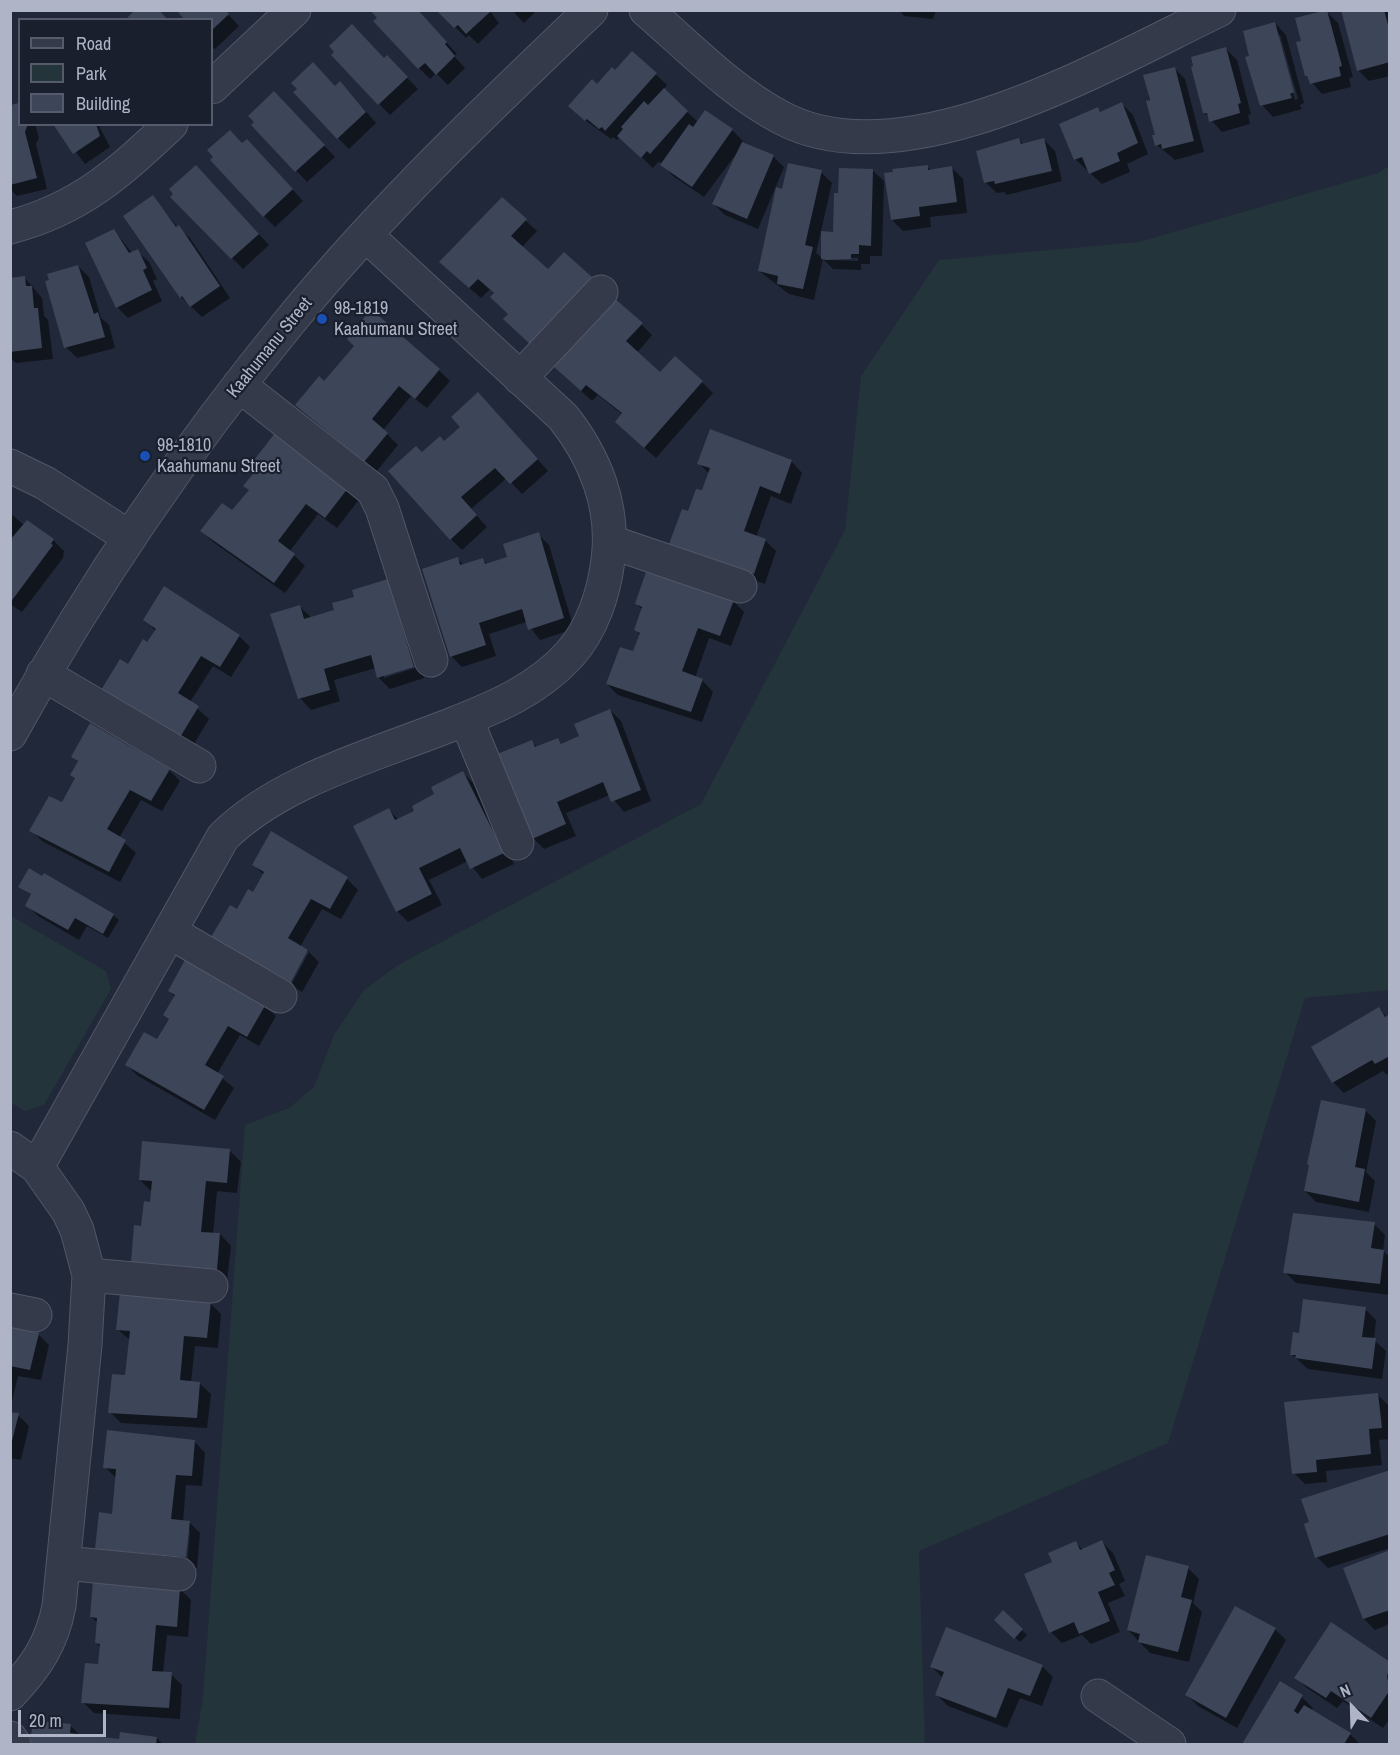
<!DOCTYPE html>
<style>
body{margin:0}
#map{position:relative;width:1400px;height:1755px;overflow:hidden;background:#212839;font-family:"Archivo Narrow",sans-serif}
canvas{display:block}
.frame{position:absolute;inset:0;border:12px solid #afb4c6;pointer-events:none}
.legend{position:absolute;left:18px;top:18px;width:195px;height:108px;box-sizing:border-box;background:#1a1f2e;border:2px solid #565b6b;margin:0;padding:8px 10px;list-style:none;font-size:18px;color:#afb4c6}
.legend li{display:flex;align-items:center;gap:12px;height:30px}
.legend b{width:30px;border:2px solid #565b6b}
.north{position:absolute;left:1322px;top:1677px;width:60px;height:60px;-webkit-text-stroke:4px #1a1f2e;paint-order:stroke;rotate:337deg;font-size:16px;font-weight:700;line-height:24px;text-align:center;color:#afb4c6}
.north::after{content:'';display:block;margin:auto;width:21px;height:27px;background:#afb4c6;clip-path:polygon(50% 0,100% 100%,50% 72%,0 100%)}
.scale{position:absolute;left:18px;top:1710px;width:88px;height:27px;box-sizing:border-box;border:3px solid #afb4c6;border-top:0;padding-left:8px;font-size:18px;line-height:21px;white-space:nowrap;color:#afb4c6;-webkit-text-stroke:4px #1a1f2e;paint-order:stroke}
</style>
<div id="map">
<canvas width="1400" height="1755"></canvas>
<div class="frame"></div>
<ul class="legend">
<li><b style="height:8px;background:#343a49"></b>Road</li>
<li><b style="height:16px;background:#23343a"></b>Park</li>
<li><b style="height:16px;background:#3d4559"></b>Building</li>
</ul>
<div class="north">N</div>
<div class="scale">20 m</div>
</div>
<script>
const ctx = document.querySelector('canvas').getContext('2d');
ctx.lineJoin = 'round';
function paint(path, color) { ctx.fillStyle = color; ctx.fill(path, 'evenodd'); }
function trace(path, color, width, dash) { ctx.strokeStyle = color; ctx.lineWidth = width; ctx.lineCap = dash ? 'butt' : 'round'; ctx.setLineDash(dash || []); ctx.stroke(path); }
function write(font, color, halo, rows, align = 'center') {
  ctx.font = font + ' "Archivo Narrow",sans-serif'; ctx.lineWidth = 4.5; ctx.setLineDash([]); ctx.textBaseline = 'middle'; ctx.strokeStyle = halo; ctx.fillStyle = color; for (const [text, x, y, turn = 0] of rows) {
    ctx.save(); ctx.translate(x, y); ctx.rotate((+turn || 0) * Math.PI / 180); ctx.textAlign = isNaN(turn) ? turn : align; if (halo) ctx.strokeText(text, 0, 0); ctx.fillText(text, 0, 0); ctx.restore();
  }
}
paint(new Path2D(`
 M1389,166V990L1305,998L1168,1443L919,1551L925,1744H195L203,1697L245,1125L289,1108L314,1087L334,1035L364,990L398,965L701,804L845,530L861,376L939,260L1139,242L1378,173Z
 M11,916L106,971L111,989L44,1105L25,1111L11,1103Z`), '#23343a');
paint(new Path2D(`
 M224,10L239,26L215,49L212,46V20Z
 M417,10L457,54L454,56L465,68L448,85L436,73L430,79L419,68Z
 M439,10H489L499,23L478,44L469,35L466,38Z
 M512,10H537L524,23Z
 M899,10H936L933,19L904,16Z
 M1343,10H1390V76L1369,81L1358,70Z
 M1327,12L1338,23L1353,77L1349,78L1351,87L1322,94L1306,76L1303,42Z
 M1275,23L1286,35L1304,103L1300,105L1302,109L1273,117L1262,105L1251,57ZM1277,35H1280L1298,99L1295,100Z
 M1226,49L1237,60L1251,114L1248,115L1250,124L1222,132L1204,112Z
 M633,53L667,85L663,90L698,122L732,130L743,141L742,143L773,156L784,167L758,229L725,215L714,204L742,146L704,197L673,176L659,161L653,168L620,137L617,140L613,137L611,139L581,117L597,86L615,72Z
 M387,57L418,89L390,115L379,104Z
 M1174,68L1185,79L1204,152L1175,160L1157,145L1145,76Z
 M336,87L351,94L376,123L349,149L338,138Z
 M285,104L335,157L307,182L253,125Z
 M1122,104L1133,115L1148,154L1127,164L1130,172L1102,184L1076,160L1061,124L1098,109L1102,113Z
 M10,107L20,124H35L39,138L36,144L47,189L17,196L10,189Z
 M55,124H98L110,147L85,164Z
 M1019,139L1024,145L1044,140L1055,151L1062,181L1007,195L1004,192L997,193L985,182Z
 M242,145L258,152L303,201L275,227L264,216Z
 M927,166L932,171L952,168L963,179L967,213L930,217L931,227L903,231L892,220Z
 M872,170L884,181L882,256H870V264H861V270L833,269L823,259L814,300L789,294L759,271L784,190L821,172L832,183L816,253L822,258L834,233L840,194ZM831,257L858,258V261L831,260Z
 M207,178L269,245L243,269L172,197Z
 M153,197L178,228L190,238L230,298L202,317L181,297Z
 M502,199L537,231L522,247L548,271L591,278L602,289L510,314L490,289L481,298L452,273Z
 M114,230L132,253L137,251L149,262L157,279L153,281L162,301L128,318L117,307Z
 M78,266L89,277L101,318L109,325L115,348L77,358L66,347Z
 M25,278L42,298L44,316L48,320L53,359L16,363L10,358V280Z
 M371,311L417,349L450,381L427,408L411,396L383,430L398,445L376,472L297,405L325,383L356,346Z
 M641,324L652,335L637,353L660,374L702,382L713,393L656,458L628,433L623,415L598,395L592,401L566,377Z
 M489,405L548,471L522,494L507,478L471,509L487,527L462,550L451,539L422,454L444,443Z
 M791,461L802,473L791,504L771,496L756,537L765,540L776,551L765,584L682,555L671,544L703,492L709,474L699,463Z
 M347,490L358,501L337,528L318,514L290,551L305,566L285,593L213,542L202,531L232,512Z
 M10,513L25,526L53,540L64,551L63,558L22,612L10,604Z
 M538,534L549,545L574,629L540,640L526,622L489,634L496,656L462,667L451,656L457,559L464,565L483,560L488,565L509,558Z
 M388,581L420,664L384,675V678L421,666L424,678L390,689L379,678L376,668L334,680L340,701L311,710L300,698V607L312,618L336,611Z
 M733,601L744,612L731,646L709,638L695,678L702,680L713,692L702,722L618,695L607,684L634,653L640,635L636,630L643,610L636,604Z
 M145,620L239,636L250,647L231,677L213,666L190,702L209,719L191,749L114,701L156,631Z
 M610,710L621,721L651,801L624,812L610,795L566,813L576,836L544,849L533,838L532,742L538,748L558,740L563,745L581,737Z
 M72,756L169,770L180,781L162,811L141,800L119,838L136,853L120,882L42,841L31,830L62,804L76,779L72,775L79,763Z
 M463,773L474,784L514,864L482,879L468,861L429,880L442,905L408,922L397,911L389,810L399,820L416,811Z
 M272,833L347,879L358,890L341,919L322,909L300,947L309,952H305L288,984L224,948L213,937L253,894L264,875L254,865Z
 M42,877L113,915L119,920L108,938L87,926L79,940L38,916L27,905L33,896L20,887Z
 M309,952L319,962L302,992L291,985Z
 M169,991L265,1005L276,1016L259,1046L240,1035L217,1074L234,1088L215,1120L138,1076L127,1065L157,1041L170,1020L165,1015L175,997Z
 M1379,1009L1387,1017L1390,1016V1073L1387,1075L1383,1071L1344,1093L1333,1082Z
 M1365,1110L1376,1121L1366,1172L1375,1181L1369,1212L1316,1202L1305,1191L1310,1166Z
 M229,1150L241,1162L237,1193L217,1191L213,1234H220L231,1246L227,1281L143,1273L132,1262L151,1203V1191L140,1180Z
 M1374,1224L1385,1235L1383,1251L1390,1257V1295L1296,1283L1285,1272Z
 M210,1303L221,1314L218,1348L195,1346L191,1382L199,1383L211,1394L207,1428L121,1423L110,1412L127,1376L130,1340L117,1329Z
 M1365,1309L1376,1320L1374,1340L1386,1351L1382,1379L1308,1369L1291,1354L1300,1335Z
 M10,1328L38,1334L49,1345L41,1380L18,1376L10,1409Z
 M1378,1395L1389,1406L1390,1411V1439L1379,1440L1382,1465L1326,1471L1327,1482L1305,1484L1294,1473Z
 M10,1413L18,1415L29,1426L21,1460L10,1458Z
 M194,1441L205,1453L202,1486L186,1485L183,1522H189L200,1533L197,1568L108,1560L97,1548L114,1515L116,1478L105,1467ZM187,1530H190L187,1565H184Z
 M1390,1472V1548L1328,1568L1317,1557Z
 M1102,1542L1113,1553L1125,1581L1119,1584L1125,1596L1108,1603L1120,1632L1091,1644L1082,1635L1062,1643L1051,1632L1054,1563L1076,1543L1083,1550Z
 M1390,1551V1624L1375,1630L1364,1619Z
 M1188,1568L1199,1579L1193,1603L1202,1612L1189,1662L1150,1653L1128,1630Z
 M180,1589L191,1600L188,1637L167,1635L163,1673L171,1674L182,1685L180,1719L94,1713L83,1702L99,1666L101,1647L96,1643L98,1623L91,1617Z
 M1003,1612L1027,1635L1020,1642L996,1620Z
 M1275,1629L1286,1640L1237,1728L1198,1706L1187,1695Z
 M1390,1664V1718L1383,1728L1343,1701L1337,1708L1307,1688L1296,1677Z
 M1042,1666L1053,1677L1042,1706L1020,1698L1007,1728L948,1706L937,1695L943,1678L932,1667Z
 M1281,1684L1302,1697L1313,1708L1311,1711L1350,1734L1360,1744H1244Z
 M34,1721L71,1726L81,1736L120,1740L157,1738L163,1744H31Z`), '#0007');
paint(new Path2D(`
 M135,10H159L168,20H125Z
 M176,10H225L229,14L212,30V20H185Z
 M370,10H418L447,42L445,44L455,56L436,75L425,63L418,69L373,21L377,18Z
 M436,10H488L490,12L466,34L458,25L454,28Z
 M1327,10L1342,66L1339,67L1341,76L1310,84L1307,76H1305L1296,42L1301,41L1295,18Z
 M1341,10H1384L1390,32V62L1357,71Z
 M1275,22L1294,92L1290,94L1292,98L1260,106L1245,57L1249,56L1243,31Z
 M352,24L384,58L387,55L408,77L378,105L331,55L334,52L329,46Z
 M1226,47L1241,103L1238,104L1240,113L1209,122L1207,113H1203L1191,67L1193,66L1191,57Z
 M632,51L657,73L605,131L602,127L599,129L587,119L585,121L568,106L592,79L597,84L612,67L615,70Z
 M313,62L335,86L340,81L366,112L337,139L293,92L297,89L291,83Z
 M1175,67L1194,141L1162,149L1161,144L1155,146L1152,135H1155L1146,101L1150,100L1143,75Z
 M664,88L688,111L650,154L647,151L641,158L617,136L623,129L621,127L644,101L648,105Z
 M274,91L325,145L295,172L251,125L254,122L248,116Z
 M1122,102L1138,143L1117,153L1120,161L1089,174L1082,157L1074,160L1059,124L1098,107L1100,112Z
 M20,103V124H28L25,132L37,178L10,185V105Z
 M705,110L733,129L692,187L660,165L689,124L693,127Z
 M53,124H96L100,136L73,154Z
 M230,130L242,143L247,139L293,189L263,217L210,160L213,157L207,150Z
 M1019,138L1021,144L1044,138L1052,171L995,184L994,181L984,183L976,151Z
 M742,142L774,155L747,219L712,204Z
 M788,163L822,170L805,245L813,247L803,289L777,284L778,276L758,271L776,187L782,189Z
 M196,165L259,234L231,259L170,197L173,194L169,189Z
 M928,165V170L952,166L957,202L919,207L920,216L891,220L884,173L893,172L892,169Z
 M839,168L873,169L871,246L859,245V254H851V259L827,260L821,259V231L833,232L834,193H838Z
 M153,195L176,227L179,225L220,286L190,307L182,296L180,298L123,216Z
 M502,197L527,219L511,236L548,269L564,252L592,277L531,345L503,319L508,314L490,297L494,293L478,279L469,288L439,262Z
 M114,229L129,253L138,249L147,268L143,270L152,290L116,308L85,243Z
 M78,265L94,314L98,312L105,337L64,348L45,281L49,280L47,274Z
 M25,276L26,286H32L34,308H38L42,348L10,352V278Z
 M614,298L643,323L626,341L660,372L675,356L703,381L644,448L615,422L622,413L586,385L581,391L553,366Z
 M371,309L440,369L415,399L399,386L372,419L388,433L364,462L295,405L319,376L324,381L354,346L347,339Z
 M478,392L538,459L510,484L495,468L461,497L477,515L450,540L388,471L416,446L422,452L440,436L444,441L460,427L451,417Z
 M710,429L792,460L780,494L760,486L744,531L766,539L754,574L669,544L682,509L688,511L696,489L702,490L710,468L697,464Z
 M275,433L348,488L325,518L306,504L278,541L295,554L274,583L200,531L222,503L232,510L249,490L243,486L257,469L251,464Z
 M27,520L54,539L51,544L53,545L10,603V540Z
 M539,532L564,618L528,630L522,609L479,623L486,645L450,657L422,569L458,557L460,565L483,558L485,564L507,557L503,544Z
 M647,569L734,600L720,636L698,628L682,671L703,679L691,712L606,684L620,647L633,651L640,633L634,630L642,607L635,604Z
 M388,579L414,667L377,678L371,655L324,669L330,690L298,699L270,614L300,605L304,619L334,610L332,603L354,597L352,590Z
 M164,586L240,635L220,667L201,656L178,693L199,706L179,739L101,690L120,659L128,664L143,639L147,642L156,629L143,620Z
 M610,709L641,790L611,802L603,782L557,802L566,824L532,839L497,754L532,740L535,747L558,738L561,744L579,736L574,724Z
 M90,723L170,769L151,801L130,790L107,829L126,840L109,872L29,831L49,796L62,802L75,778L70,775L78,761L71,757Z
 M463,771L504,853L470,869L460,848L419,868L432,894L396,912L353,826L389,808L395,820L414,811L412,806L434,794L431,787Z
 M271,831L348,877L330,909L311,899L288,938L308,950L291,982L211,937L230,905L237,909L248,889L253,892L264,872L252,865Z
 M29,868L42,876L44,873L114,914L103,934L75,918L68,930L25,906L31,894L18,887Z
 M186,958L266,1004L247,1037L228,1026L205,1065L224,1076L204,1110L125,1065L144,1032L157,1039L169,1019L163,1015L175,995L168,991Z
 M1379,1007L1385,1017L1390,1014V1056L1375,1064L1372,1060L1332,1083L1311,1047Z
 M1321,1100L1366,1109L1355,1167L1365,1169L1359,1202L1304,1191L1309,1165L1307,1164Z
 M142,1141L230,1149L227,1183L206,1181L201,1232L220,1233L217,1270L131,1262L134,1225L141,1226L144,1201L150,1202L152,1181L139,1180Z
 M1293,1213L1375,1222L1371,1248L1384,1250L1380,1284L1283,1273Z
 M120,1292L211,1301L207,1338L184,1336L180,1380L200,1382L197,1418L108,1413L112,1374L125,1375L130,1331L116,1330Z
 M1303,1299L1366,1307L1362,1337L1376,1338L1372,1369L1295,1358L1296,1355H1290L1293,1332L1299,1333Z
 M10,1327L39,1333L30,1370L10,1366Z
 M1378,1393L1382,1428L1369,1429L1371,1454L1316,1460L1317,1472L1292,1474L1284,1402Z
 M10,1412L19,1413L11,1445H10Z
 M107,1430L195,1440L192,1476L176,1475L171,1519L190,1521L186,1557L95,1549L99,1512L112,1514L116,1469L103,1468Z
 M1390,1470V1534L1315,1558L1304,1524L1309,1522L1301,1499Z
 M1102,1540L1115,1570L1109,1573L1115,1585L1098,1592L1110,1621L1079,1634L1074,1622L1049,1633L1024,1574L1052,1562L1048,1553L1076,1541L1080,1550Z
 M1390,1550V1610L1363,1619L1343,1568Z
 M1146,1555L1189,1566L1181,1597L1192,1600L1178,1652L1138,1642L1140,1634L1127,1630Z
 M93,1580L180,1588L177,1627L156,1625L152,1671L172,1672L169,1708L81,1703L85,1663L98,1664L100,1644L95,1643L97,1618L90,1617Z
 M1235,1606L1276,1628L1226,1718L1185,1695Z
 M1003,1610L1023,1629L1014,1639L994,1620Z
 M1331,1622L1390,1662L1387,1677L1390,1690L1371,1718L1331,1691L1326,1698L1294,1678Z
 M946,1627L1043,1665L1030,1696L1008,1688L996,1718L935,1695L944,1672L930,1667Z
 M1280,1681L1303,1695L1294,1711L1298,1714L1304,1705L1351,1733L1344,1744H1242Z
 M33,1720L71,1724L70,1733L119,1739L120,1732L157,1737L156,1744H30Z`), '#3d4559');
const minor = new Path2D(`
 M646,10C689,47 732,92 782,118C905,183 1106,64 1219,10
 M212,87L294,10
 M10,227C80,209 120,172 171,124
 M520,378L601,292
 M239,385L373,490L382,508L431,660
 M10,466L45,483L129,537
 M611,542L740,586
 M43,674L199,766
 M466,719L517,843
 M10,734C91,587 185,449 291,320C383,208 487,109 591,10
 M170,932L280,996
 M10,1148L37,1167L223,837C280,780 378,754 453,724C496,707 537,690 569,655C592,630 604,593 608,560C615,507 595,457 563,417L366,235
 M89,1275L211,1286
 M10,1310L35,1315
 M64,1563L179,1574
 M10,1694C36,1667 52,1643 59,1606L85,1345L89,1275L77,1230L68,1211L37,1167
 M1098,1696L1169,1744
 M10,1738L14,1744`);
trace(minor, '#525767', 35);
trace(minor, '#343a49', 33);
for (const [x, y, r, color] of [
 [322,319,6,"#1a4fb4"],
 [145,456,6,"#1a4fb4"]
]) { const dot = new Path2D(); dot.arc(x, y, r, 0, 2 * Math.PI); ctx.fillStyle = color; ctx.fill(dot); trace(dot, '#1a1f2e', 2); }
write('18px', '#afb4c6', '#1a1f2e', [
 ["98-1819",334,309],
 ["Kaahumanu Street",334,330],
 ["98-1810",157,446],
 ["Kaahumanu Street",157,467]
], 'left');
write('18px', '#afb4c6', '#1a1f2e', [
 ["Kaahumanu Street",270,348,-51]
]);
</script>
